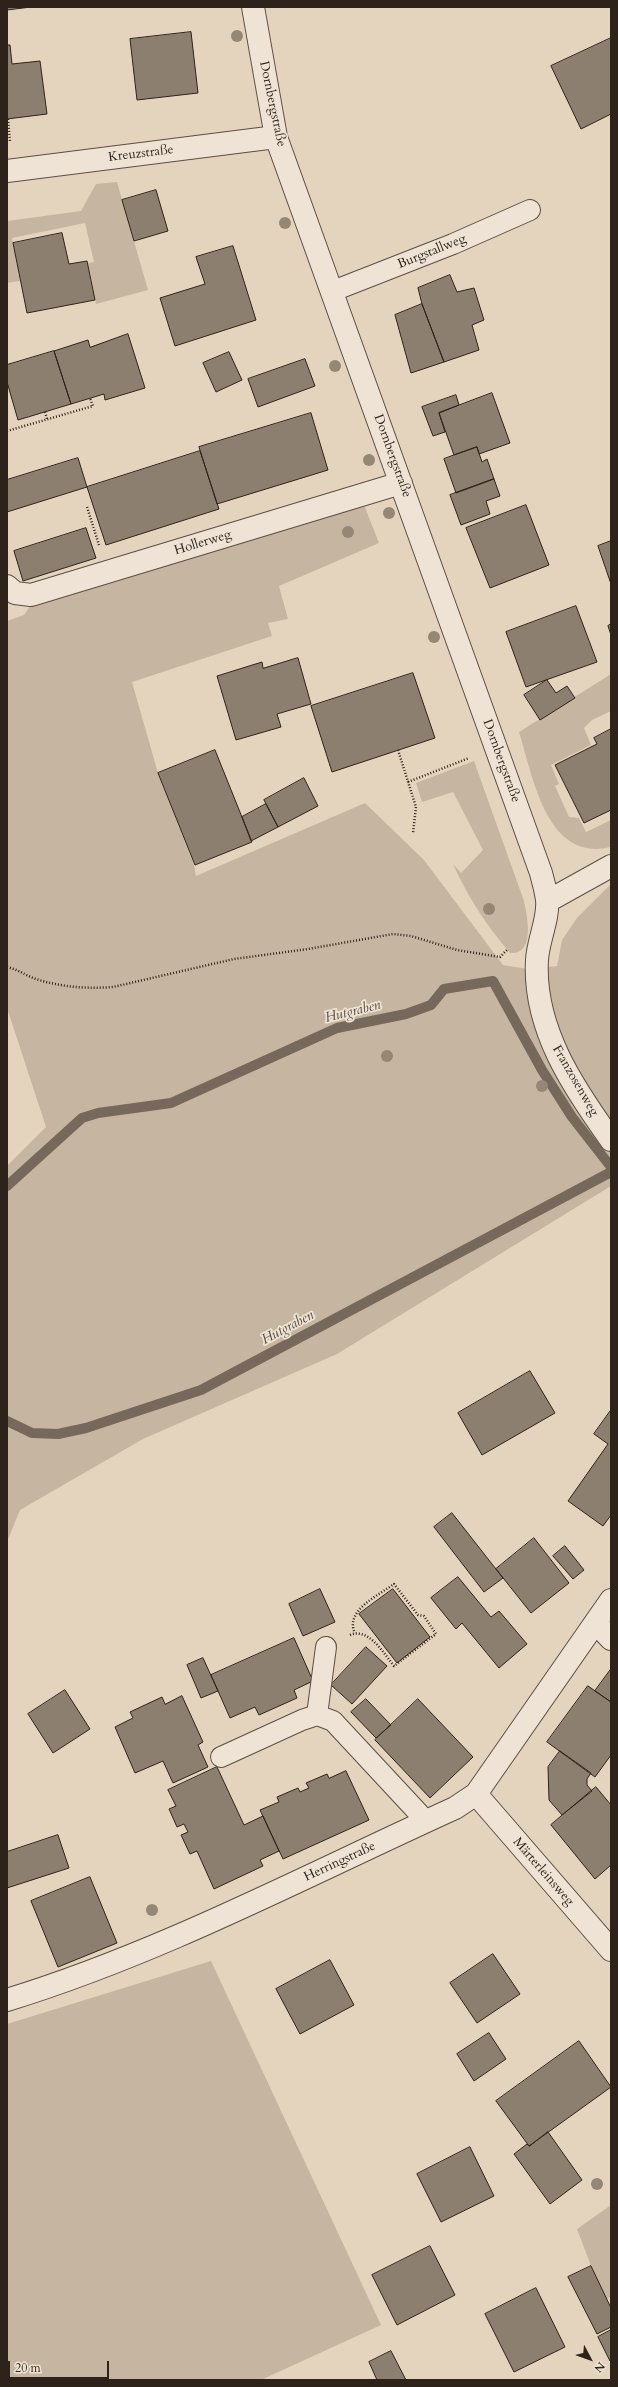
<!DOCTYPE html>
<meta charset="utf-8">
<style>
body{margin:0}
#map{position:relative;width:618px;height:2387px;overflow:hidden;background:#e5d4bd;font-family:Cardo,serif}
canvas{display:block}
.frame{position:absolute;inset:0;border:8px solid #2d231b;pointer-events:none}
.north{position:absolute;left:570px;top:2339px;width:40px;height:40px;-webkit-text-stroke:3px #eee3d4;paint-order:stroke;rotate:131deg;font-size:11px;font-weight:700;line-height:16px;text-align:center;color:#2d231b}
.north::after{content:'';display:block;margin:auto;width:14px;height:18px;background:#2d231b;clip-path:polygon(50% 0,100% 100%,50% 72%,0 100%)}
.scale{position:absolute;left:8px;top:2361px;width:101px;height:18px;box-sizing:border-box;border:2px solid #2d231b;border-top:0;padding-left:5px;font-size:12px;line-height:14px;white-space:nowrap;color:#2d231b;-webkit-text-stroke:3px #eee3d4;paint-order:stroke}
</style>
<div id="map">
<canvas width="618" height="2387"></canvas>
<div class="frame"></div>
<div class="north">N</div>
<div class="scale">20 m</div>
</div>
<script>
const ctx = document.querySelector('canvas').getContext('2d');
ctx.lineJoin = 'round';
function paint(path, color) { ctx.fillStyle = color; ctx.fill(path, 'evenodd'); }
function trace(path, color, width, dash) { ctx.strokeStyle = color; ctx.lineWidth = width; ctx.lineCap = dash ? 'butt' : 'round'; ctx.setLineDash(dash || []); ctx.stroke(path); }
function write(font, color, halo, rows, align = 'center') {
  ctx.font = font + ' Cardo,serif'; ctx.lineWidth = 3.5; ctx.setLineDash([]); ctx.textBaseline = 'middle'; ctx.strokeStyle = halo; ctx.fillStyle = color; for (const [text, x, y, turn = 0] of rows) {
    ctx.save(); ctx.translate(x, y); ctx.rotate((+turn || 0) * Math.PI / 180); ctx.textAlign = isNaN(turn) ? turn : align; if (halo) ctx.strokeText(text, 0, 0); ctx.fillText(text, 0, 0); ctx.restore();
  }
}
paint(new Path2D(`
 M117,182L148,290L96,304L88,263L94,262L85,223L12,238L20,281L7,283V221L81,211L96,184Z
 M363,502L379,543L279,586L288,619L268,623L272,636L132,682L158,773L194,865L196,876L365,803L424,860L503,965L528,969L557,966L562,940L577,918L611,884V1186L337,1354L143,1439L20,1510L7,1542V1166L46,1127L7,1008V621L24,615L32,603Z
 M611,674V711L592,720L584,728L591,745L551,765L559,784L555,786L569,817L579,818L586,832L611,820V847C546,863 533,776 519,732Z
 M474,761L524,901C527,916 536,955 510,953C487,926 467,896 453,864L461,873L483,850L453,792L422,802L416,783Z
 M211,1961L381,2325L261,2380H7V2024Z
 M611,2205V2296L607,2299L591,2266L577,2229Z`), '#c6b6a1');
trace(new Path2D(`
 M7,1186L82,1118L98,1113L171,1103L337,1028L406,1014L431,1005L444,989L493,981L542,1070L572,1117L611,1167
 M7,1421L32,1433L58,1434L86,1428L201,1390L611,1172`), '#76695b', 10);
const building = new Path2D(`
 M7,7H31L7,10Z
 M191,32L198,93L137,100L130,39Z
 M611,38V114L581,129L551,66Z
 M7,45H10L12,64L40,61L47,114L7,119Z
 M156,190L168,231L134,241L122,200Z
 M62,233L69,264L87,261L95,300L27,313L13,243Z
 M233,246L256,320L175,346L160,298L205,284L196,257Z
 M450,275L457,292L474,288L484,320L472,325L479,350L444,362L422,304L418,288Z
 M422,304L444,362L411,373L395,315Z
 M128,334L145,388L105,400L104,394L71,404L54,351L88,340L90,347Z
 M54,351L71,404L18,420L7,382V365Z
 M229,352L242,380L216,392L203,363Z
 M305,359L315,386L258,407L248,379Z
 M492,393L510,443L479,454L477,447L454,455L439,413Z
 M456,395L459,405L439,413L445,432L433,436L422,407Z
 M311,413L328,470L217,504L199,447Z
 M477,447L482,462L487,459L494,479L456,493L444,459Z
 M200,451L219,509L106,545L87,487Z
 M78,458L87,487L7,512V480Z
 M494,479L500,496L486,501L490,514L461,525L450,495Z
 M526,505L549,565L490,588L466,528Z
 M86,528L96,558L23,581L14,551Z
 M611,541V584L598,546Z
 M576,606L597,662L526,687L506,632Z
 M611,624V635L608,626Z
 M298,658L311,704L277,714L281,727L236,740L217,676L262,662L263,668Z
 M413,673L435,738L332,772L311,706Z
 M547,680L556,693L567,686L575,698L540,720L524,695Z
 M611,729V810L584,823L555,765L597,744L594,738Z
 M215,750L252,842L195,865L158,773Z
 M304,778L318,806L278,827L264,800Z
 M266,804L278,827L251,841L242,817Z
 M530,1371L555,1413L482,1455L458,1413Z
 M611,1410V1515L603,1526L568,1501L608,1444L594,1434Z
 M452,1513L503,1578L484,1592L434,1527Z
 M534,1538L569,1583L531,1613L496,1569Z
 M565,1546L584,1570L573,1579L553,1556Z
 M458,1577L491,1617L499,1611L527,1644L499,1668L462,1623L456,1629L431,1598Z
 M320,1589L335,1622L303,1636L289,1604Z
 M393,1589L430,1637L397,1663L359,1614Z
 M294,1638L313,1681L294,1690L297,1698L259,1715L255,1707L230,1718L211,1675Z
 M366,1647L387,1666L352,1704L331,1685Z
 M203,1658L218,1691L201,1698L187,1665Z
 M611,1669V1702L595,1691Z
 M588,1686L611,1702V1755L595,1777L547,1742Z
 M65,1690L90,1729L53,1753L28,1714Z
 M182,1696L203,1742L198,1745L208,1767L173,1783L163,1761L135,1773L115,1727L133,1718L130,1712L162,1697L165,1704Z
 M366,1699L391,1725L376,1738L351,1712Z
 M418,1699L473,1757L430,1798L375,1740Z
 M560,1751L591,1773L587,1779V1785L592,1791L562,1815L549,1800L548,1767Z
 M217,1767L244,1825L263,1816L279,1851L260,1860L263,1866L214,1889L197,1851L190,1854L181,1835L188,1832L184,1824L177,1827L169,1809L176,1806L168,1790Z
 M346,1771L369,1820L283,1859L260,1810L279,1802L277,1797L298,1788L300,1792L309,1788L306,1783L327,1774L329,1778Z
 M596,1787L611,1805V1865L595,1879L551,1825Z
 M58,1835L69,1868L7,1888V1852Z
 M90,1877L117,1943L58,1967L31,1901Z
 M493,1954L520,1994L477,2023L450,1983Z
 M330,1960L354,2005L300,2034L276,1989Z
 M489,2033L506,2059L474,2081L457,2054Z
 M579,2041L611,2087L529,2146L496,2101Z
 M548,2132L582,2180L550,2204L514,2154L527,2144L529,2146Z
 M470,2147L494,2196L441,2222L417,2174Z
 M430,2246L455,2295L397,2325L372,2275Z
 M591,2266L611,2308V2327L597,2334L568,2277Z
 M536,2288L565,2347L514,2372L485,2314Z
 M611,2330V2361H610L598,2337Z
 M391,2351L406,2380H377L369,2362Z`);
paint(building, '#8d7f6f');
trace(building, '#2d231b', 1);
const lane = new Path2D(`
 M333,291L453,244L530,210
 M317,1715L326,1647
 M221,1757L302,1720L317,1715L333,1721L426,1821`);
const street = new Path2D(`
 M253,7L276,137L541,873C543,881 546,891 547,900C549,919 538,940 537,960C533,1028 573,1087 611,1140
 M7,171L276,137
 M7,586L15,593L31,595L401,483
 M548,901L611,866
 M596,1623L611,1639
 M476,1794L611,1950
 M7,2000C163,1952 307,1875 455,1808L476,1794L611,1600`);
trace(lane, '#5b4f44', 22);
trace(street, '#5b4f44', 24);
trace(new Path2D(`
 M8,119L10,142
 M45,412L47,419
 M7,431L93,406L90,398
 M87,507L99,545
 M398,750L416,807L413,833
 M408,782L469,758
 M7,967C16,969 24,974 33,978C59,987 86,989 113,987L234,959L308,949L393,934L411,936L457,950L500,957L508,949
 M350,1635C369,1627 384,1654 394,1666L436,1634L424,1616L418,1615L394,1584C379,1595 344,1611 355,1633`), '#2d231b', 2.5, [1, 2]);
trace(lane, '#eee3d4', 20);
trace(street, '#eee3d4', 22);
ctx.fillStyle = '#958776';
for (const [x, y] of [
 [237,36],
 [285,223],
 [335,366],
 [369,460],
 [389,513],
 [348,532],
 [434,637],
 [489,909],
 [387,1056],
 [542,1086],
 [152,1910],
 [597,2184]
]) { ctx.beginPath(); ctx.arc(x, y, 6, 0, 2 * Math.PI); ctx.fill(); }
write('13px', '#2d231b', '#eee3d4', [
 ["Dornbergstraße",272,104,78],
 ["Kreuzstraße",141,154,-7],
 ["Burgstallweg",432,252,-22],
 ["Dornbergstraße",392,456,70],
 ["Hollerweg",203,543,-17],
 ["Dornbergstraße",501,761,70],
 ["Franzosenweg",575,1081,60],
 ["Herringstraße",340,1862,-25],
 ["Märterleinsweg",543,1872,49]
]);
write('italic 14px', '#574c40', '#eee3d4', [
 ["Hutgraben",353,1012,-14],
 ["Hutgraben",288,1328,-28]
]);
</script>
